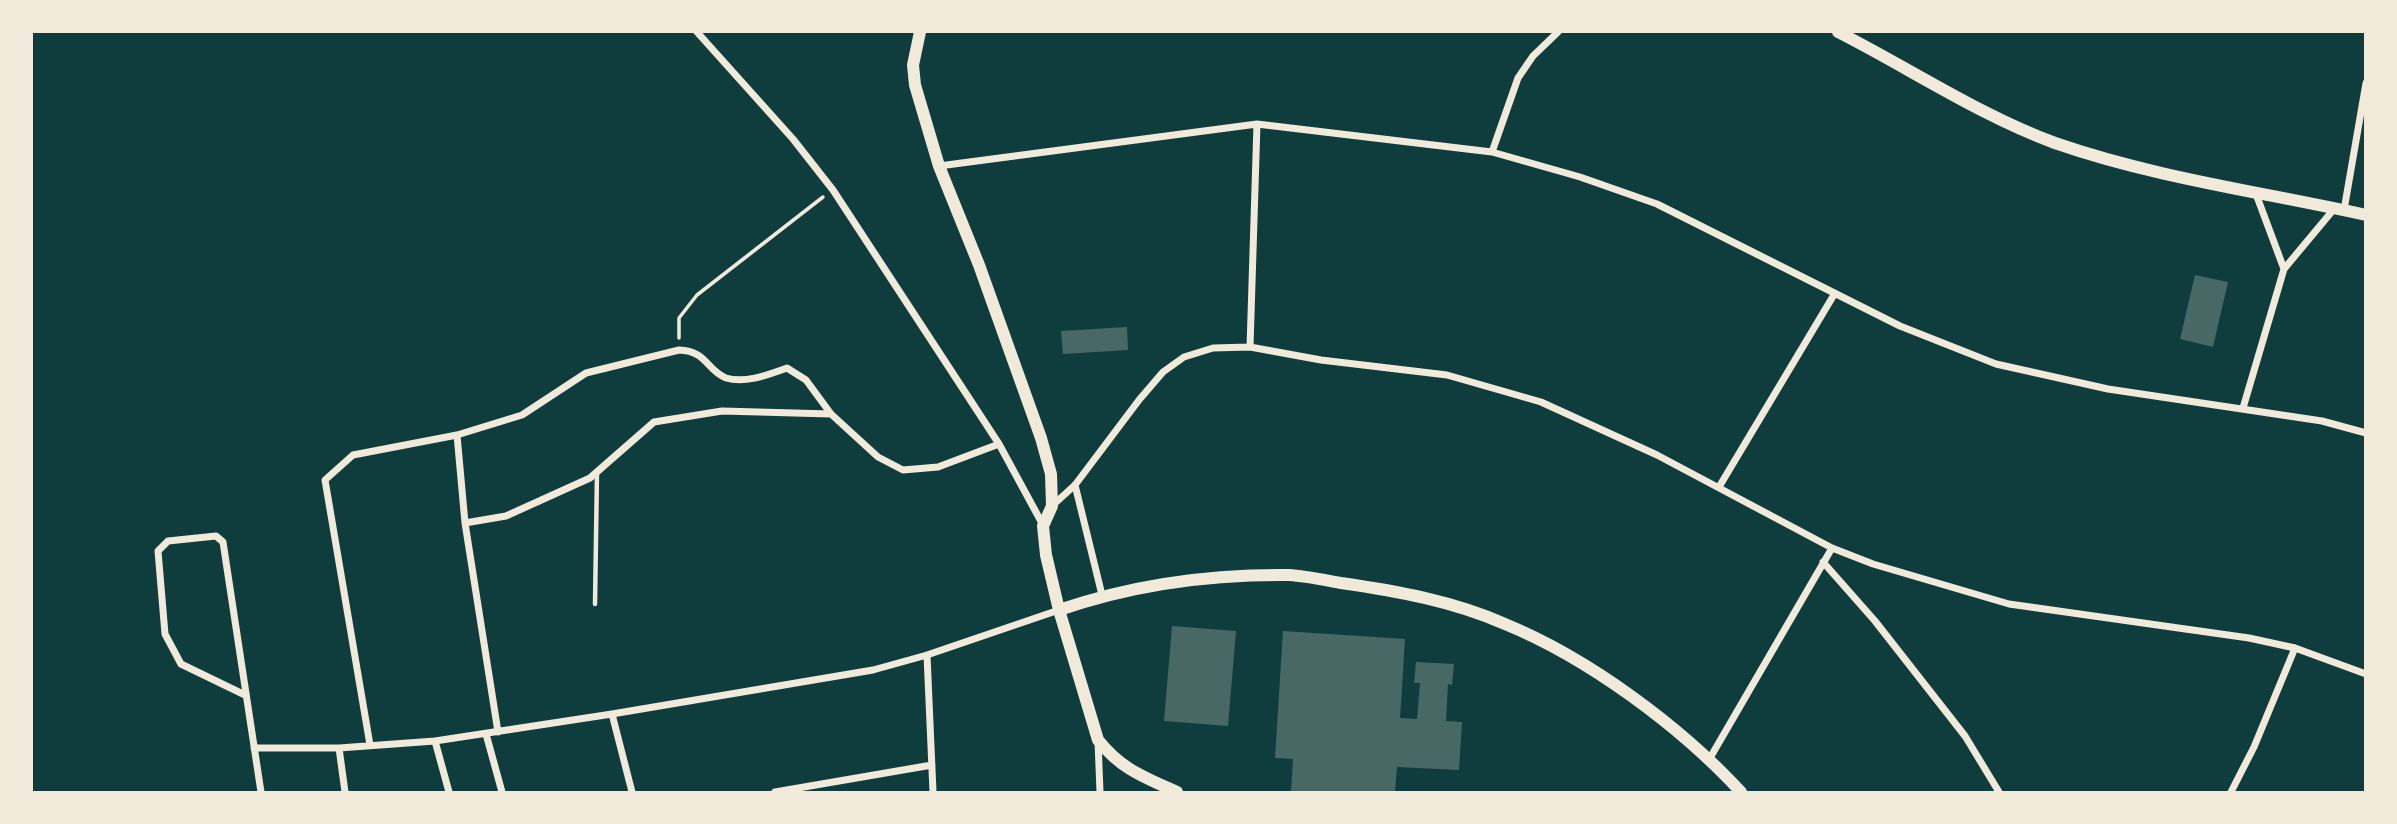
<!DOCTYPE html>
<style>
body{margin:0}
#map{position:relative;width:2397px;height:824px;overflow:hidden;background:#0f3d3e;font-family:"Sofia Sans Condensed",sans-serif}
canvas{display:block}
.frame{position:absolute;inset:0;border:33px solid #f1e9da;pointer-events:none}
</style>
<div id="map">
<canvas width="2397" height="824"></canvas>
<div class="frame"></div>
</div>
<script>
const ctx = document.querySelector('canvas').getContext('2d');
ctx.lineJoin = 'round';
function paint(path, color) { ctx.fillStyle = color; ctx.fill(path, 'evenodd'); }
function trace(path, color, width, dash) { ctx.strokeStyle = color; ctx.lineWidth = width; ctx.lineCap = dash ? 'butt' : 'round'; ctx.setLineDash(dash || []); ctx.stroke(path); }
paint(new Path2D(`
 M2195,275L2228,282L2213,347L2180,339Z
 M1127,327L1128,350L1063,354L1061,331Z
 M1172,626L1236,631L1228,726L1164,721Z
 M1283,631L1405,639L1400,718L1417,719L1420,683H1414L1416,662L1454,664L1452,685L1448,684L1446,721L1462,722L1459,770L1397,767L1395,792H1291L1293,759L1275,758Z`), '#486865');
trace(new Path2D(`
 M679,338V318L697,295L823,197`), '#f1e9da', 3.5);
trace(new Path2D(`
 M595,604L597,472`), '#f1e9da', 4.5);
trace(new Path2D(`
 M697,32L793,139L833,190L999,444L1043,525
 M1492,152L1518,78L1533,56L1558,32
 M939,166L1257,124L1492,152L1580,177L1657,204L1900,326L1996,364L2108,389L2322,421L2366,433
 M2256,194L2284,269
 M2344,210L2366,83
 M1250,347L1257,124
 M2243,408L2284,269L2334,209
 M457,435L465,523L498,732
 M1075,485L1102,595
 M1719,487L1835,293
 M1053,505L1075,485L1139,400L1163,372L1184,357L1213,348L1250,347L1321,360L1447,375L1541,402L1657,455L1832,548L1873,564L2009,604L2249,638L2295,648L2366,674
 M465,523L506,516L590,478L654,422L722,411L831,414
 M1823,562L1875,621L1965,736L1999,792
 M927,655L933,792
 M245,695L181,664L165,634L158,551L168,541L216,536L223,542L261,792
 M612,714L632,792
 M486,734L502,792
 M435,741L449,792
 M1098,741L1100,792
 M370,745L325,480L353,455L457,435L522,415L586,373L679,350C707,351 707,371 726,378C746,384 770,374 787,368L806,380L831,414L878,457L903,470L938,467L999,444
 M254,748H339L435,741L612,714L873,670L927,655L1059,610
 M339,748L345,792
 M1710,758L1832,548
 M775,792L932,765
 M2231,792L2254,747L2295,648`), '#f1e9da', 7);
trace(new Path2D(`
 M920,32L913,65L915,85L939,166L979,265L1041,438L1051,474L1052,506L1043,526L1046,555L1059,610L1098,740C1122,770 1144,777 1177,792
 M1838,32C1909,68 1981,116 2055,143C2156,178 2262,192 2366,215
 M1059,610C1132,585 1212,574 1289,575C1306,576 1324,580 1341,583C1397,591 1453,601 1505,624C1588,658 1680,726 1741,792`), '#f1e9da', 12);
</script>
